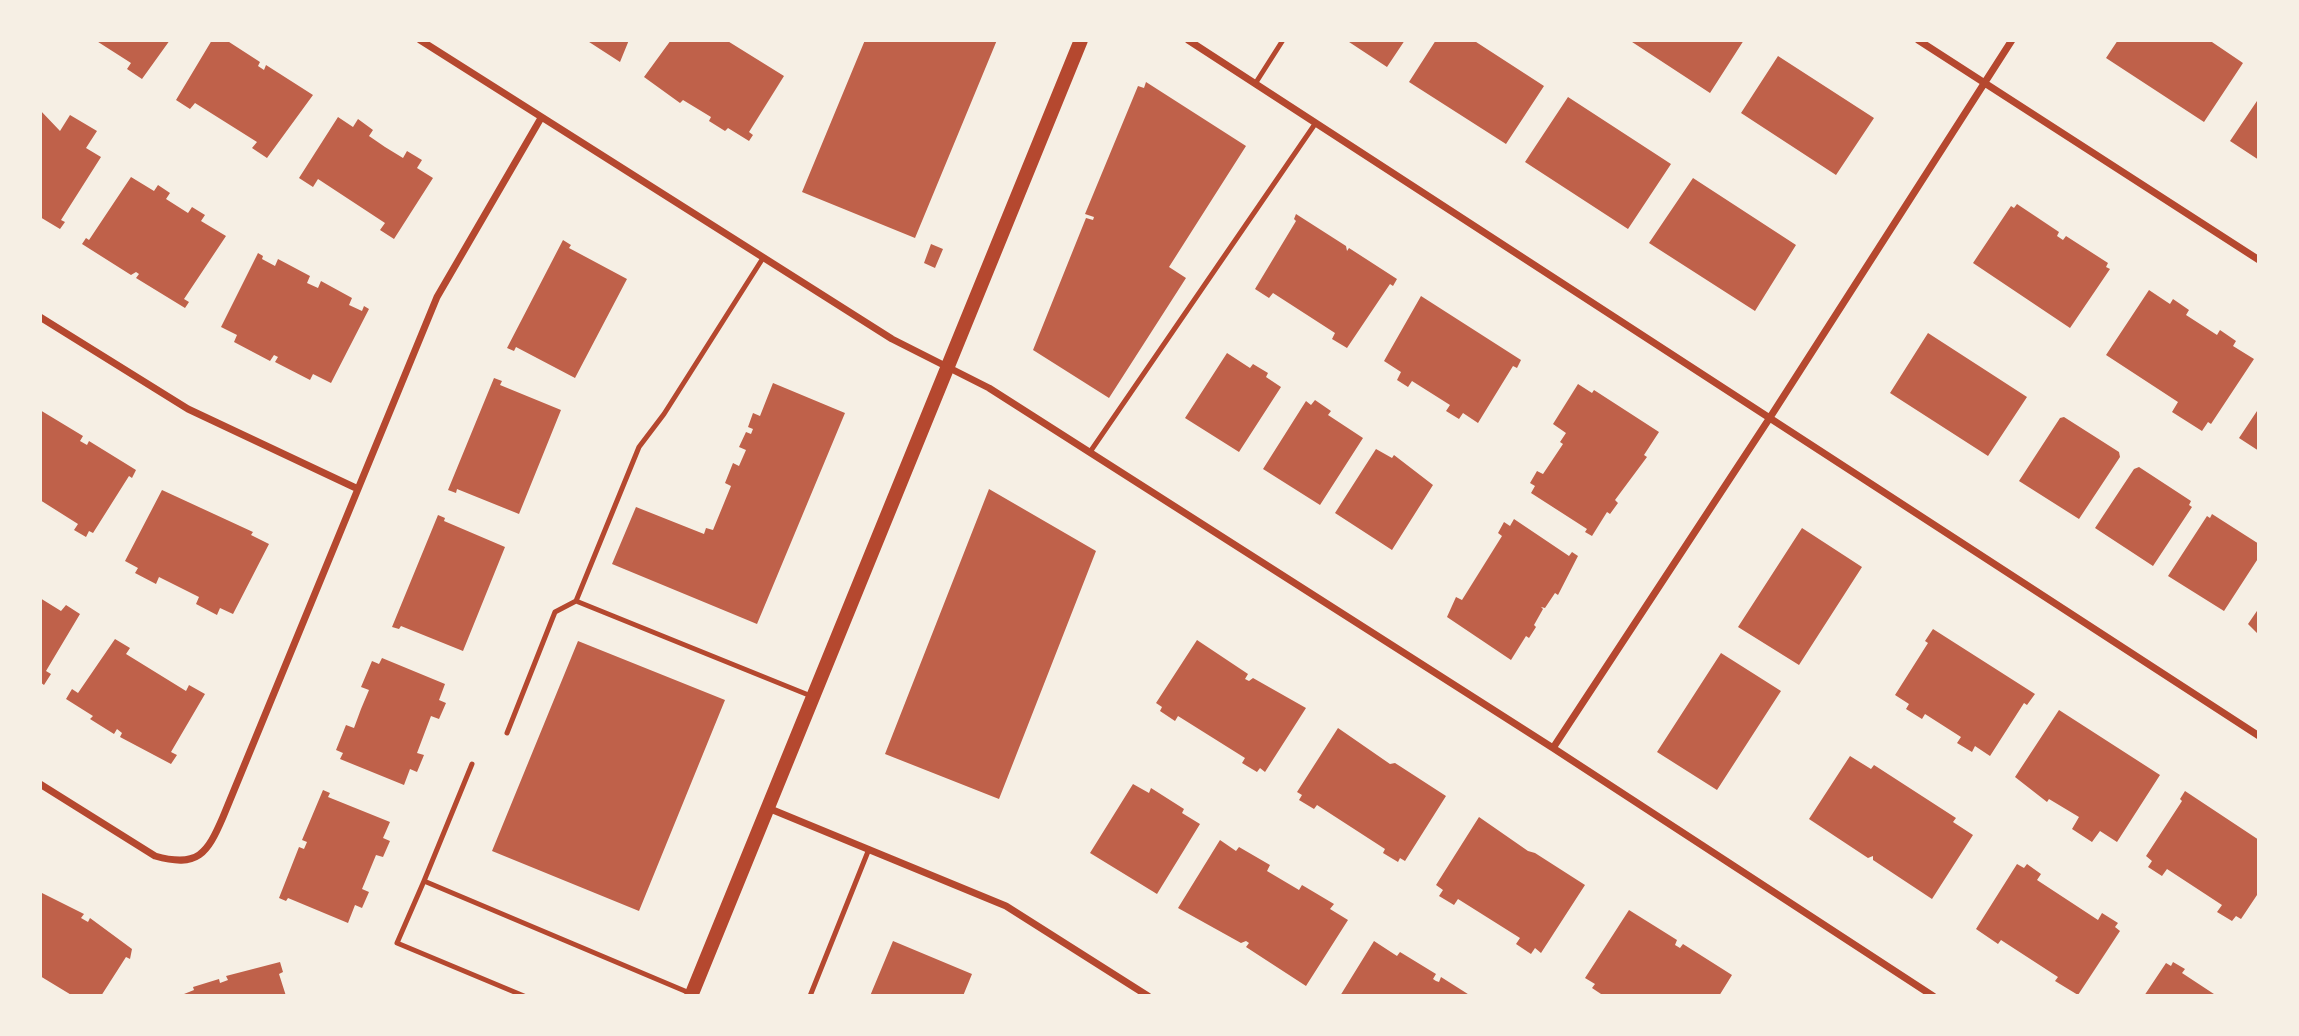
<!DOCTYPE html>
<style>
body{margin:0}
#map{position:relative;width:2299px;height:1036px;overflow:hidden;background:#f6efe4;font-family:"IBM Plex Sans",sans-serif}
canvas{display:block}
.frame{position:absolute;inset:0;border:42px solid #f6efe4;pointer-events:none}
</style>
<div id="map">
<canvas width="2299" height="1036"></canvas>
<div class="frame"></div>
</div>
<script>
const ctx = document.querySelector('canvas').getContext('2d');
ctx.lineJoin = 'round';
function paint(path, color) { ctx.fillStyle = color; ctx.fill(path, 'evenodd'); }
function trace(path, color, width, dash) { ctx.strokeStyle = color; ctx.lineWidth = width; ctx.lineCap = dash ? 'butt' : 'round'; ctx.setLineDash(dash || []); ctx.stroke(path); }
paint(new Path2D(`
 M95,40H170L142,79L127,69L131,63Z
 M212,40H226L260,62L258,66L264,70L266,65L313,95L267,158L252,148L257,142L195,103L190,109L176,100Z
 M586,40H629L620,62Z
 M671,40H726L784,76L749,132L753,135L749,141L728,128L725,131L709,121L711,117L683,100L680,103L644,77Z
 M865,40H997L915,238L802,192Z
 M1346,40H1405L1387,67Z
 M1436,40H1473L1544,86L1506,144L1409,82Z
 M1629,40H1744L1710,93Z
 M2118,40H2209L2243,63L2204,122L2106,58Z
 M1778,56L1874,118L1836,175L1741,113Z
 M1146,82L1246,146L1169,267L1186,278L1109,398L1033,350L1086,218L1093,220L1094,217L1085,214L1138,86L1144,88Z
 M1568,97L1671,164L1628,229L1525,162Z
 M2259,98V160L2230,141Z
 M40,110L60,131L70,115L97,131L86,148L101,157L61,220L65,222L60,229L40,217Z
 M338,117L353,127L358,119L373,130L369,136L385,147L403,158L407,151L422,160L417,168L433,178L394,239L380,230L385,223L318,179L313,187L299,178Z
 M131,177L154,191L158,185L170,193L166,199L188,213L192,207L205,215L201,221L226,236L184,299L189,302L185,308L136,278L139,274L136,272L131,275L82,244L86,238L89,240Z
 M1693,178L1796,245L1755,311L1649,243Z
 M2017,204L2059,232L2057,236L2063,240L2066,236L2108,263L2106,267L2110,269L2070,328L1973,263L2011,206L2014,208Z
 M1296,214L1346,246L1347,251L1349,248L1397,279L1393,286L1390,284L1347,348L1332,339L1335,333L1273,293L1269,298L1255,289L1296,221L1294,219Z
 M563,240L571,245L569,248L627,279L575,378L516,347L514,351L507,348Z
 M931,244L943,249L935,268L924,263Z
 M258,253L263,256L262,259L275,266L278,259L310,276L307,283L318,288L321,281L352,298L349,305L362,311L364,306L369,309L331,383L313,374L310,380L275,362L278,357L274,355L270,361L234,342L237,335L221,327Z
 M2149,290L2170,304L2173,299L2189,310L2186,315L2217,335L2220,330L2236,341L2233,346L2254,359L2211,424L2208,422L2202,431L2172,412L2178,402L2106,355Z
 M1421,296L1521,360L1517,368L1513,366L1478,423L1463,413L1459,419L1446,411L1450,405L1412,381L1408,387L1397,380L1401,372L1384,361Z
 M1928,333L2027,397L1988,456L1890,393Z
 M1227,353L1250,368L1253,364L1268,373L1266,377L1281,387L1239,452L1185,418Z
 M494,378L502,381L500,385L561,410L519,514L457,489L456,493L448,490Z
 M773,383L845,413L757,624L612,564L636,507L704,534L706,528L713,530L731,486L725,483L733,463L739,466L746,450L739,447L746,432L751,434L753,429L748,427L753,413L760,416Z
 M1578,384L1592,393L1594,390L1659,432L1644,455L1647,457L1615,500L1618,503L1610,514L1607,512L1592,536L1585,532L1587,529L1531,493L1535,486L1530,483L1537,471L1543,474L1563,444L1560,442L1566,433L1553,424Z
 M1315,400L1331,411L1328,415L1363,438L1320,505L1263,469L1306,401L1311,405Z
 M2259,408V451L2239,438Z
 M40,410L83,436L80,441L87,445L89,441L136,470L132,478L129,476L93,533L89,531L86,537L74,530L78,524L40,500Z
 M2064,417L2119,452L2120,457L2079,519L2019,481L2060,418Z
 M1376,449L1392,458L1394,455L1433,485L1392,550L1335,513Z
 M2139,467L2191,501L2189,505L2192,507L2153,566L2095,528L2134,469Z
 M989,489L1096,551L999,799L885,754Z
 M162,490L253,532L251,535L269,544L233,614L220,608L217,615L196,604L199,597L159,577L156,584L135,573L138,568L125,561Z
 M2212,514L2259,544V557L2224,611L2168,576L2207,516L2210,518Z
 M438,515L445,518L444,521L505,547L463,651L401,626L399,629L392,627Z
 M1514,519L1569,556L1572,552L1578,556L1558,595L1555,593L1545,608L1541,607L1543,609L1534,625L1536,627L1529,638L1526,636L1511,660L1447,617L1456,597L1462,600L1502,536L1498,533L1504,522L1510,526Z
 M1802,528L1862,567L1799,665L1738,627Z
 M40,598L61,611L66,605L80,614L46,671L51,674L44,685L40,682Z
 M2259,608V635L2248,624Z
 M1933,629L2035,694L2027,705L2024,703L1990,756L1975,746L1972,752L1957,743L1961,737L1925,714L1922,719L1906,709L1909,704L1895,695L1928,643L1925,641Z
 M115,639L130,648L126,654L186,691L189,685L205,694L171,752L177,755L171,764L120,737L122,733L117,729L114,734L90,719L93,716L66,699L72,689L78,693Z
 M1197,640L1248,674L1245,679L1249,681L1253,678L1306,708L1265,772L1260,768L1257,772L1242,763L1245,758L1178,716L1175,721L1160,711L1162,707L1156,703Z
 M578,641L725,700L639,911L492,851Z
 M1721,653L1781,691L1717,790L1657,752Z
 M382,658L445,684L439,700L446,703L439,719L431,716L417,753L424,755L417,772L410,769L404,785L340,759L343,753L336,750L346,725L354,728L361,709L369,690L361,687L372,661L379,664Z
 M2059,710L2160,775L2117,842L2100,831L2092,842L2072,829L2079,817L2049,799L2047,802L2015,777Z
 M1338,728L1390,764L1395,763L1446,796L1405,861L1400,858L1398,862L1383,853L1385,849L1317,805L1314,809L1299,800L1302,795L1297,792Z
 M1850,756L1871,769L1874,765L1956,818L1953,822L1973,835L1932,899L1873,860V856L1868,858L1809,819Z
 M1133,784L1149,793L1151,788L1184,809L1182,813L1200,824L1157,894L1090,853Z
 M323,790L330,793L328,797L390,822L383,838L390,841L383,857L376,855L362,889L369,892L362,908L355,905L348,923L288,898L286,901L279,898L299,847L304,849L307,842L302,840Z
 M2185,791L2259,840V892L2241,919L2236,916L2232,921L2217,912L2222,905L2167,869L2162,876L2148,867L2152,861L2146,856L2182,801L2180,799Z
 M1479,817L1528,851L1535,853L1585,885L1541,953L1535,948L1531,954L1516,944L1520,938L1458,899L1454,905L1439,896L1443,890L1436,885Z
 M1220,840L1236,851L1239,847L1270,865L1267,871L1299,890L1302,885L1334,904L1330,909L1348,920L1306,986L1246,947L1249,943L1246,941L1241,943L1178,908Z
 M2017,864L2024,868L2027,864L2041,874L2037,880L2098,920L2102,913L2118,923L2115,927L2120,931L2078,995L2055,981L2058,977L2001,940L1998,944L1976,929Z
 M40,892L84,914L81,918L88,922L90,918L132,949L130,959L126,957L101,996H73L40,976Z
 M1629,910L1677,940L1675,945L1680,948L1683,944L1732,975L1719,996H1604L1592,988L1595,984L1585,978Z
 M893,941L972,974L963,996H870Z
 M1374,941L1397,956L1400,952L1436,974L1433,979L1436,981L1439,982L1441,977L1471,996H1340Z
 M280,962L283,972L279,974L286,996H179L194,990L193,987L219,979L220,983L228,980L226,976Z
 M2173,962L2185,969L2182,973L2217,996H2144L2166,963L2171,966Z`), '#bf614a');
trace(new Path2D(`
 M1255,84L1283,40
 M763,258L664,414L639,447L576,601L811,696
 M1090,452L1315,124
 M507,733L555,612L576,601
 M424,881L472,764
 M524,996L397,943L424,881L692,994
 M810,996L869,849`), '#b5482f', 5);
trace(new Path2D(`
 M420,40L892,339L989,388L1553,748L1933,996
 M1188,40L2259,736
 M1918,40L2259,260
 M40,317L188,409L358,489
 M1553,748L1769,419L2012,40
 M40,784L155,856C198,868 207,854 223,817L437,297L541,118
 M768,808L1006,906L1148,996`), '#b5482f', 7);
trace(new Path2D(`
 M691,996L1081,40`), '#b5482f', 14);
</script>
